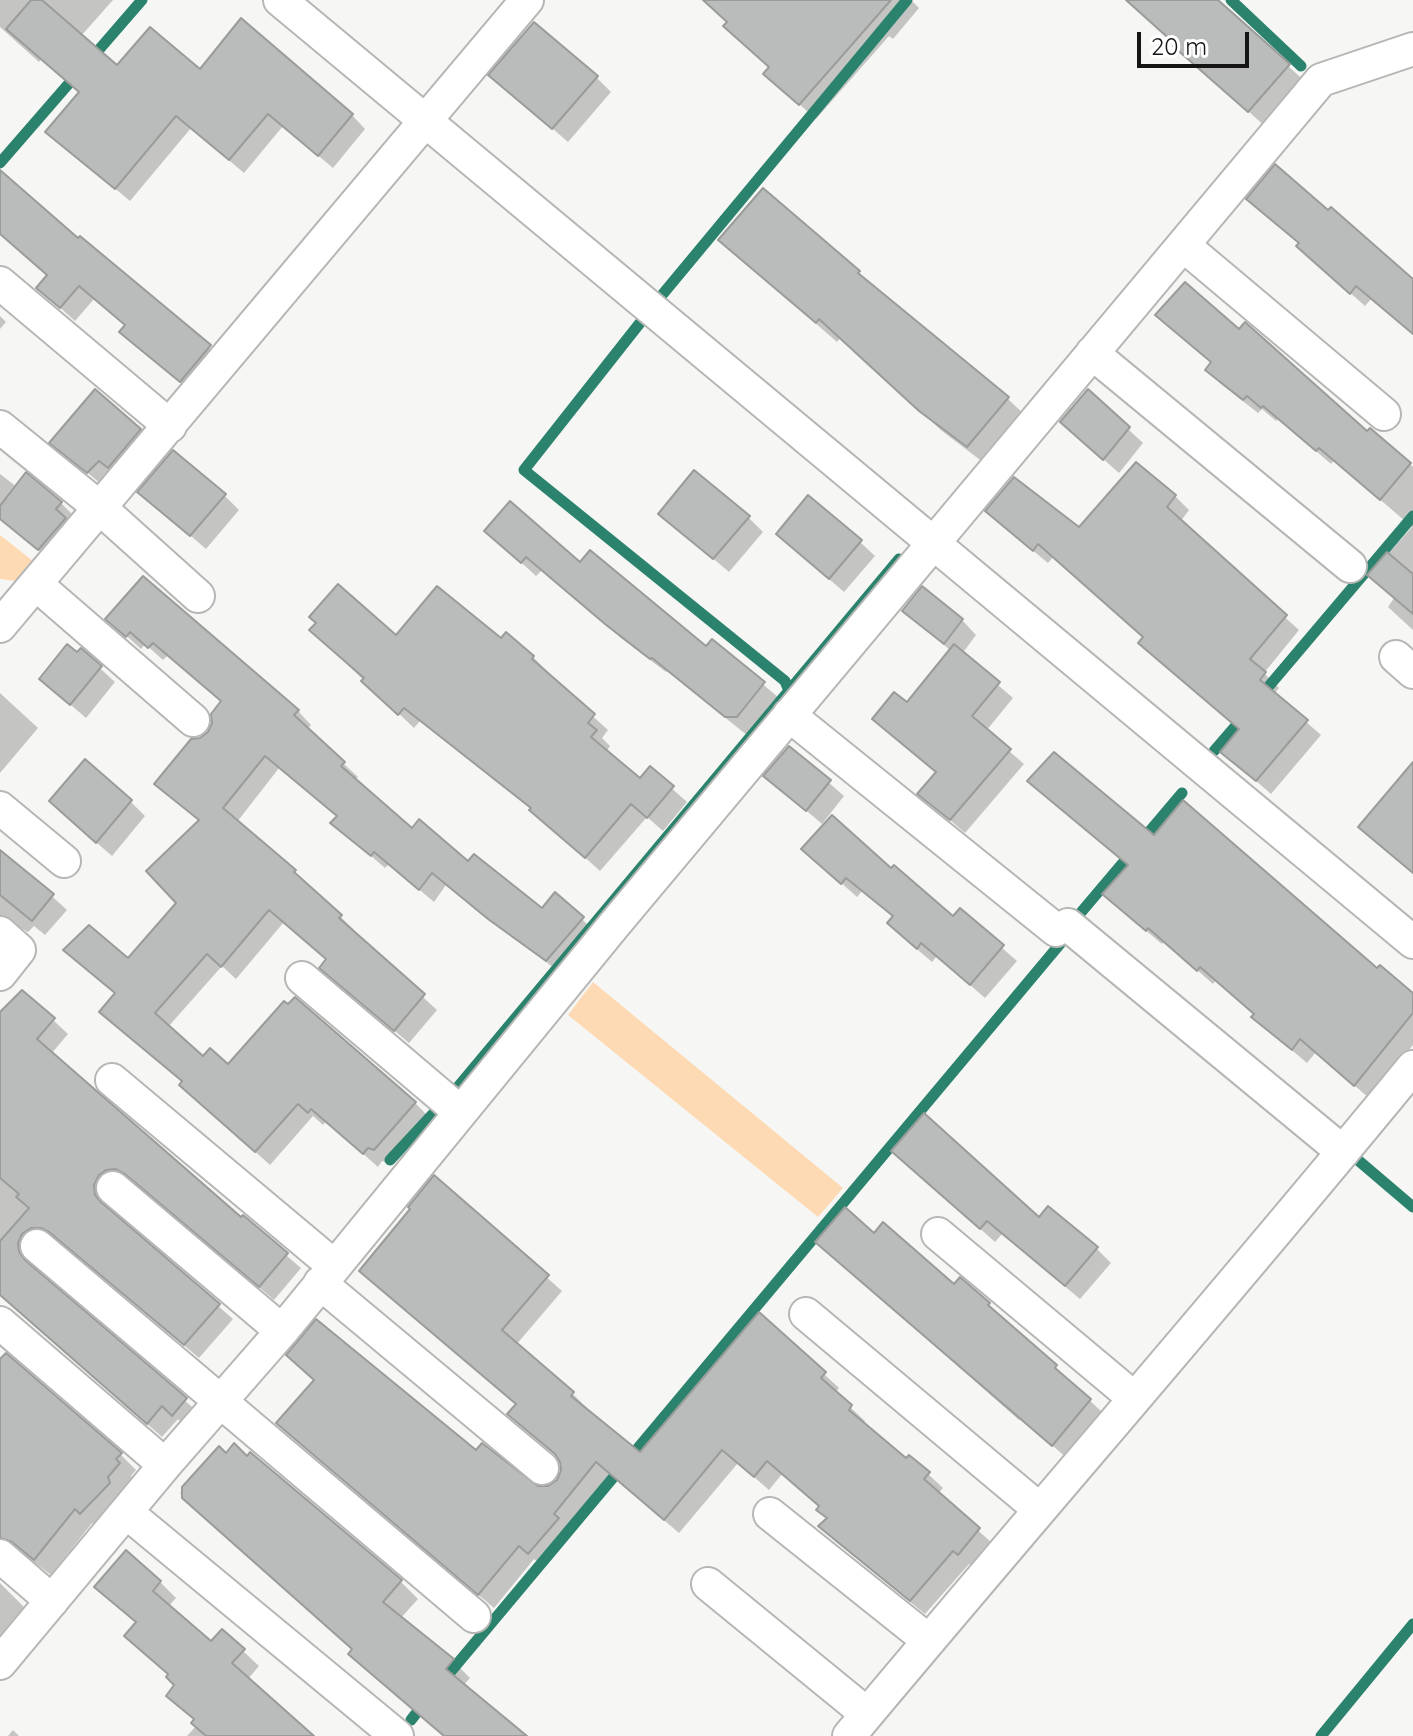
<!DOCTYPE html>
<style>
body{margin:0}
#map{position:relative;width:1413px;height:1736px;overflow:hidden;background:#f6f7f4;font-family:Quicksand,sans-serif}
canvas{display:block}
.scale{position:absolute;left:1137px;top:32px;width:112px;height:36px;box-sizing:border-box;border:4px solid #151514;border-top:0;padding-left:10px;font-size:24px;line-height:28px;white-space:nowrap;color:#151514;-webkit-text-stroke:6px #fff;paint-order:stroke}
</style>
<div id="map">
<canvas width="1413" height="1736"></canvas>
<div class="scale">20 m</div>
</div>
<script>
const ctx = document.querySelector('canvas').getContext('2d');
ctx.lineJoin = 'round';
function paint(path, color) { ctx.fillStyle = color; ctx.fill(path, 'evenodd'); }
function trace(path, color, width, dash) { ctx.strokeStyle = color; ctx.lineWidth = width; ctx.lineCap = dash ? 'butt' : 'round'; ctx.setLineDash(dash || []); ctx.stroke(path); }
paint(new Path2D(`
 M0,535L33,561L15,581L0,579Z
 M593,982L843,1188L818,1217L568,1015Z`), '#fddab3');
paint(new Path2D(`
 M0,0H113L81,36L118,68L200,72L352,115L365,129L333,168L283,126L244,173L191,128L130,201L48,132L80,93L41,59L39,62L0,27Z
 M704,0H911L919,8L893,39L889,36L816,119L782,89L771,68Z
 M1126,0H1218L1223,7L1309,85L1269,130Z
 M491,75L596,77L611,92L568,142Z
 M0,186L78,241L80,239L224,361L195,395L136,345L126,326L94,299L75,321L38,288L49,276L0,233Z
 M1249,199L1328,213L1413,279V334L1371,299L1365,306L1313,260L1301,244Z
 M720,240L858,272L879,292L1007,398L1028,418L988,466L942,431L840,338L837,342Z
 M0,316L6,322L0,329Z
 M1172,329L1239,332L1367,433L1370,430L1413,467V630L1388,607L1394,598L1369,575L1412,527L1334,460L1331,464L1278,418L1276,421L1262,409L1258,413L1221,384L1207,370L1212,363Z
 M1088,392L1143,443L1119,473L1077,436Z
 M140,430L154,445L103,486L52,442Z
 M0,474L17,487L61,503L75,517L53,562L0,519Z
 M140,492L224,495L239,510L206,549Z
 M1175,496L1189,510L1180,522L1299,630L1264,673L1279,688L1274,694L1321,735L1271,794L1223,752L1241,730L1145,638L1053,557L1048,563L1002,525L1080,530Z
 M661,514L748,517L763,532L729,572Z
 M860,542L875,556L844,592L793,548Z
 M502,545L580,565L707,649L713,642L779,698L748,736L667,671L666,672L622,639L542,570L536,576Z
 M904,611L962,620L976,635L962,654L1013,698L986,731L1024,764L965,833L920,794L937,773L908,705L951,651Z
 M108,619L298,711L311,725L307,730L358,777L355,780L412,831L542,911L555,895L596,932L561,973L505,932L446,885L434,902L389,864L385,868L333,823L339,817L279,768L237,822L294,871L354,930L353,933L437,1010L409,1043L335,981L328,960L284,922L236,979L222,966L168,1027L203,1059L228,1067L415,1103L429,1117L389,1163L382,1161L378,1167L326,1121L323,1125L313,1116L270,1165L195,1098L183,1083L102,1012L116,994L128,961L179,902L201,821L157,784L209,733L223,702L168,655L163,660L145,644L141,649Z
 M311,630L397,638L501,641L533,657L548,672L546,674L608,730L602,738L610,746L606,752L640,781L650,769L687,802L663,831L647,817L600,871L532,810L420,721L414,728Z
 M81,651L115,682L86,718L41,679Z
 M0,693L38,728L0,773Z
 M789,748L844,796L822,824L766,776Z
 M1030,781L1154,838L1377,971L1413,996V1045L1370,1099L1316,1052L1307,1063L1269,1031L1256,1015L1216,980L1213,984L1164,941L1162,944L1120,909L1105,894L1130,866Z
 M130,801L145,816L112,856L66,816Z
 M0,849L67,910L45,935L34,926L28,932L21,928H10L0,935Z
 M819,863L891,871L954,918L960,911L1017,961L985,998L937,956L932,962L904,938L895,917L862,891L857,897Z
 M23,992L68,1034L51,1054L301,1268L274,1300L142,1187L131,1183L108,1200L109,1211L233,1319L199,1358L66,1245L57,1241H46L32,1258V1268L199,1413L187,1428L178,1419L162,1437L0,1294V1012Z
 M909,1165L1039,1220L1096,1248L1111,1263L1080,1299L1002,1234L995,1242Z
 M435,1178L562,1291L516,1345L573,1394L587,1408L586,1410L640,1455L760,1315L839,1388L835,1393L865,1421L863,1424L906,1461L928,1474L943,1488L938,1494L993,1544L974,1568L969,1564L925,1614L835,1541L821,1526L828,1519L819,1510L821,1507L782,1474L769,1490L738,1463L679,1533L611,1475L568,1529L572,1533L544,1567L534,1559L494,1608L278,1423L537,1489L548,1488L559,1481L563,1471L560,1458L510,1414L517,1405L361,1271L412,1209Z
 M874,1236L954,1287L988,1304L1104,1414L1068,1459L1021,1418L1019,1420L817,1242Z
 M0,1362L120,1454L136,1470L131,1476L135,1480L97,1528L92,1523L51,1575L22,1553L10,1554L0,1562Z
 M219,1449L226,1456L247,1459L251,1454L401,1582L418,1599L400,1619L453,1661L470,1678L463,1686L524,1736H445L354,1650L197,1510L180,1493Z
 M160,1582L176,1598L168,1607L212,1644L243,1651L259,1666L248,1679L312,1736H187L196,1726L195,1721L169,1696L177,1685L138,1623L113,1602Z
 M0,1583L26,1609L0,1636Z
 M13,1730L19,1736H8Z`), '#0003');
trace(new Path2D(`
 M1231,0L1301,66
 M90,60L142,0
 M0,163L78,73
 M789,691L785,681L524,470L662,295L907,0
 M1258,699L1413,516
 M1214,751L1245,715
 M1072,923L1182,793
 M390,1160L457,1088L899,559
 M1359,1161L1413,1207
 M442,1682L1060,944
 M411,1720L425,1702
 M1321,1736L1413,1624`), '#2b826d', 11);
const building = new Path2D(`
 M31,0H42L117,65L150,27L200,69L241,18L353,114L318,156L268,114L229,160L176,116L115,189L45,132L79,92L6,29Z
 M703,0H891L799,105L763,74L769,67L723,26L727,22Z
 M1126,0H1218L1290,64L1248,112L1173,46L1175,44Z
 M534,22L598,76L552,129L488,75Z
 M1275,164L1328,210L1331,207L1413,279V334L1356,286L1350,294L1296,246L1299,243L1246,199Z
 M0,170L78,238L80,236L211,345L180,382L119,332L125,325L79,286L60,308L36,288L47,275L0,234Z
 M763,188L860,271L858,273L1009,397L967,447L919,411L819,319L816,323L718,240Z
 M1185,282L1239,329L1245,322L1367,431L1370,428L1411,463L1380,500L1319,448L1316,451L1263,406L1261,408L1247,396L1243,400L1205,370L1211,362L1155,315Z
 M95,389L141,429L108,468L99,461L87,473L49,443Z
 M1088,389L1130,427L1103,460L1060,422Z
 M173,450L226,494L190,536L137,492Z
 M1136,462L1176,495L1167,507L1287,615L1250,659L1266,672L1260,680L1308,720L1256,781L1220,752L1239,729L1138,643L1143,637L1038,544L1033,551L985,511L1014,477L1079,527Z
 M694,470L750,516L713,559L658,514Z
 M26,472L62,502L56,509L66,518L38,550L0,519V506Z
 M808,495L862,540L829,579L776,534Z
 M510,501L580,562L590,550L706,646L712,639L765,682L737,717H725L652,658L650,659L605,624L526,557L521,563L484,531Z
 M1387,552L1413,574V614L1367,575Z
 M143,576L299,710L294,715L345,762L341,766L412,828L419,819L468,861L474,854L542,908L555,892L584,917L546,961L488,919L432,873L419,890L374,852L371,856L330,823L337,816L265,756L223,808L296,870L294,872L342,915L339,918L425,994L394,1031L319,968L326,959L269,910L221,967L207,954L155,1013L203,1056L210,1048L228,1064L284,1001L288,1004L295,997L416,1102L374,1150L368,1148L363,1154L311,1109L308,1113L298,1104L255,1152L179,1085L182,1081L99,1012L115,993L63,950L89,925L128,958L176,903L146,871L199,820L154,784L191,739L200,738L208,732L212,723L211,714L221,701L153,643L148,648L130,632L126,637L105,619Z
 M338,584L396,635L437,586L501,638L506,632L534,656L532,659L595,714L588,723L597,730L591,737L640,778L650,766L674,786L647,818L631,804L585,858L529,810L531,808L404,708L398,715L361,681L364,678L309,630L316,623L309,617Z
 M922,586L963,619L944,644L902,611Z
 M67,644L77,652L81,648L102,666L70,705L39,679Z
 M954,644L1000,682L972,716L1011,749L950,820L917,794L936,772L872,719L894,692L907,702Z
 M789,746L831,780L806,811L763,776Z
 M1054,752L1154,835L1183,800L1377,968L1380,965L1413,993V1013L1354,1086L1300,1039L1292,1050L1251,1017L1254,1014L1200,967L1197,971L1148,928L1146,931L1102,894L1128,865L1027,781Z
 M85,759L132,800L96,843L49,801Z
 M1413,762V873L1358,827Z
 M832,815L891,868L894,865L953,916L960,908L1004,945L970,985L921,943L917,949L887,923L893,916L846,878L841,884L801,849Z
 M0,850L54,894L32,921L0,895Z
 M22,990L55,1018L37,1039L241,1217L243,1215L288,1253L259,1287L125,1174L116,1169L106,1170L99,1175L94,1185L95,1195L101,1202L220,1304L184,1345L49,1232L41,1228H31L22,1234L18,1243L19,1252L25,1260L187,1398L172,1416L162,1406L147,1424L0,1295V1241L29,1208L16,1197L19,1194L0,1178V1012Z
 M924,1113L1039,1217L1048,1206L1098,1247L1065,1286L987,1221L980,1229L891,1151Z
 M434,1175L549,1275L502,1330L574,1392L571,1396L640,1452L759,1312L826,1372L821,1378L852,1405L849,1410L906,1458L909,1455L930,1472L924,1479L980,1528L958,1555L953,1551L910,1601L818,1526L827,1518L816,1510L819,1506L767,1461L754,1477L722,1450L664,1520L596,1462L554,1514L559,1518L528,1554L519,1546L478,1595L276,1423L314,1380L286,1355L316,1319L476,1450L482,1443L538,1486H548L557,1480L561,1470L560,1462L555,1454L507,1414L516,1404L359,1271L410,1209L408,1207Z
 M845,1207L874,1233L883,1222L954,1284L960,1277L990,1303L988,1305L1057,1365L1055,1368L1091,1399L1052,1446L815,1242Z
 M6,1353L122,1453L116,1459L120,1463L108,1477L110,1483L80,1514L75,1509L34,1560L12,1542L0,1538V1359Z
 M234,1443L247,1456L250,1452L402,1580L383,1602L454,1659L446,1669L527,1736H444L348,1654L352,1649L182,1498V1487L219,1446L226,1453Z
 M126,1550L161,1581L153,1591L211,1641L222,1629L245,1649L232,1663L314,1736H206L191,1723L194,1719L166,1696L174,1685L166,1677L168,1674L124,1636L136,1622L94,1587Z`);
paint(building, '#b9bcba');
trace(building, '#9a9c9a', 2);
const minor = new Path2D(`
 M280,0L1413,942
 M1183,245L1384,414
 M0,283L170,426
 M1092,353L1350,566
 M0,427L100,508L198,596
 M37,585L193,720
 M0,626L527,0
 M1396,657L1413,672
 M789,715L1056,930
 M0,808L64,861
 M1068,925L1343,1152
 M0,933L19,950L0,974
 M302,978L459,1111
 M112,1080L334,1266
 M113,1188L282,1331
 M938,1234L1134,1398
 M37,1246L474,1616
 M320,1283L542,1468
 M806,1314L1039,1509
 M0,1323L165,1465
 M126,1512L397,1736
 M770,1514L929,1641
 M0,1556L52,1601
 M708,1584L867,1714
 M0,1663L165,1465L282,1331L614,925L1321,80L1413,49
 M849,1736C1036,1512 1228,1293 1413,1067`);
trace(minor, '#b6b7b5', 36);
trace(minor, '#fff', 32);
</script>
